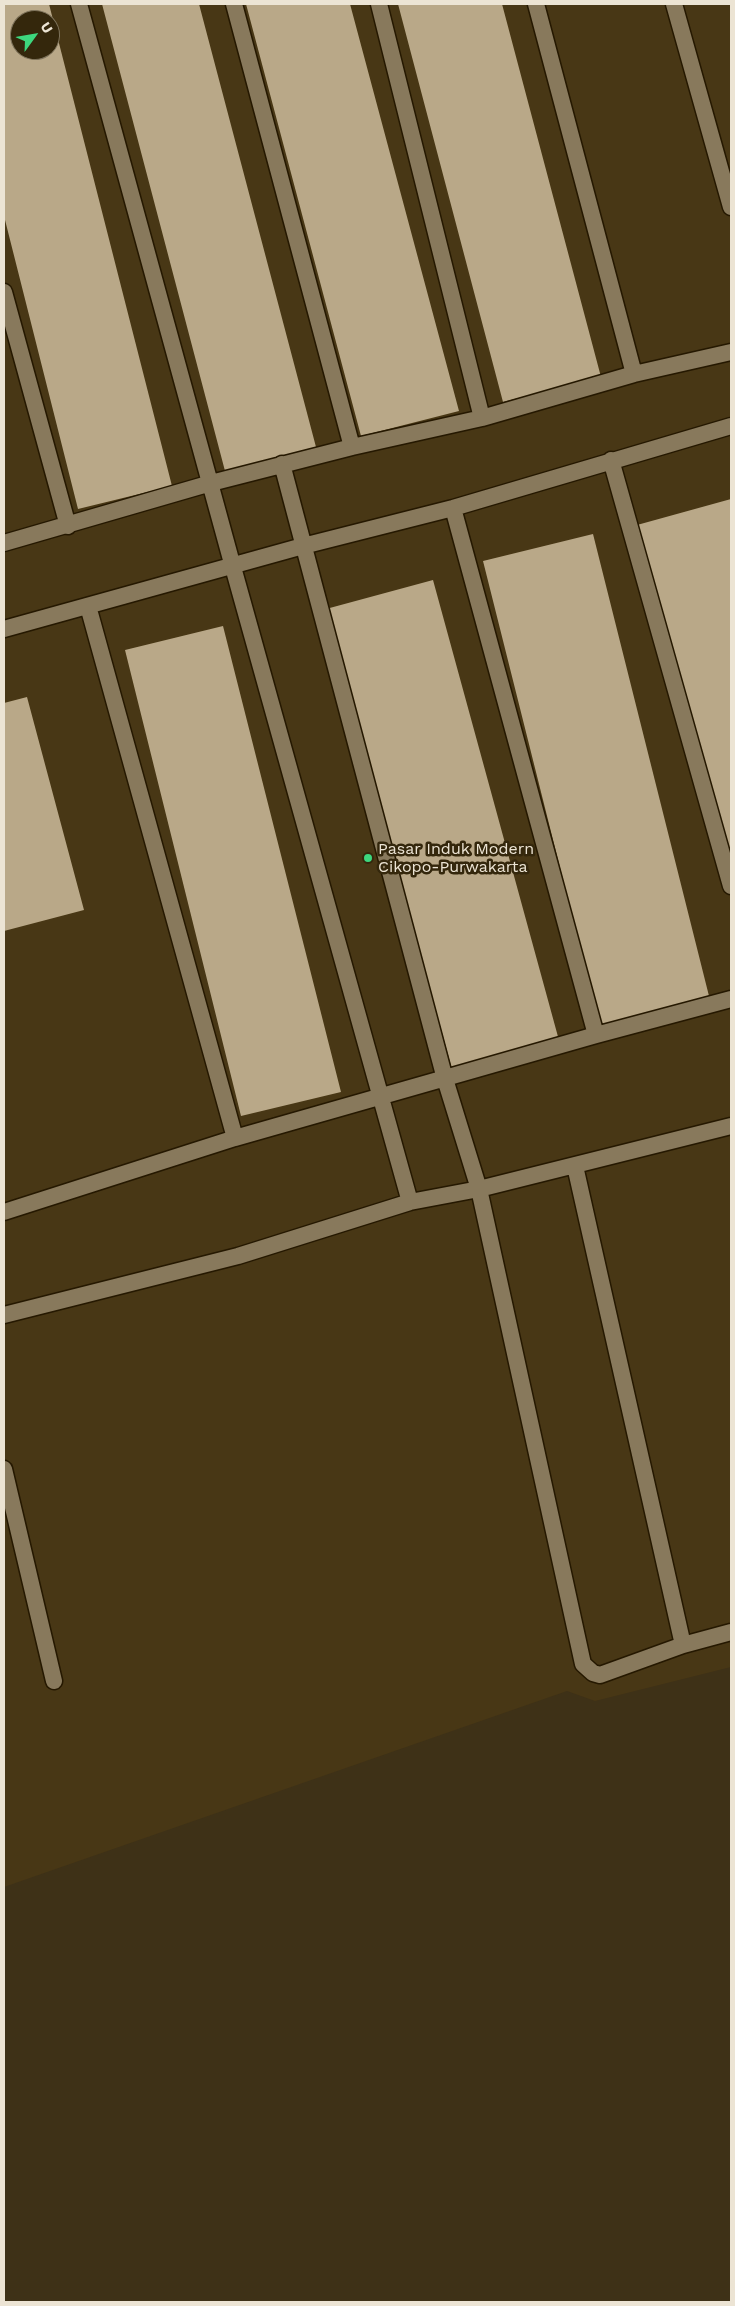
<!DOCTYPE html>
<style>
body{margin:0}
#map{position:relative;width:735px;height:2306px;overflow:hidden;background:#3e3117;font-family:"Work Sans",sans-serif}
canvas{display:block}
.frame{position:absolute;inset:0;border:5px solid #ece4d4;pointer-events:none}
.north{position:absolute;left:10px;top:10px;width:50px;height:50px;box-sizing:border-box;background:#34270c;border:1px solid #7e735c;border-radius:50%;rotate:58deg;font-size:14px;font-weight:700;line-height:20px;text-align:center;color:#ece4d4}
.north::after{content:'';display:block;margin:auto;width:18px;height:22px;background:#3dd77e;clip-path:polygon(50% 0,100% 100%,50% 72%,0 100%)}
</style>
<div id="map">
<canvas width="735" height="2306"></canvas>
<div class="frame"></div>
<div class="north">U</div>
</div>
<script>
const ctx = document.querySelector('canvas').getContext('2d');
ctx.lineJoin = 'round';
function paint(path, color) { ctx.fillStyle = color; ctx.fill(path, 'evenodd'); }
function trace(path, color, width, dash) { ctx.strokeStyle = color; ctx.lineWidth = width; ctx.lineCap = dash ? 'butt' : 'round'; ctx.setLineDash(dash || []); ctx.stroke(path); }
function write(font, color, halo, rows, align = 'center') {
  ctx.font = font + ' "Work Sans",sans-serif'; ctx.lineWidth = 5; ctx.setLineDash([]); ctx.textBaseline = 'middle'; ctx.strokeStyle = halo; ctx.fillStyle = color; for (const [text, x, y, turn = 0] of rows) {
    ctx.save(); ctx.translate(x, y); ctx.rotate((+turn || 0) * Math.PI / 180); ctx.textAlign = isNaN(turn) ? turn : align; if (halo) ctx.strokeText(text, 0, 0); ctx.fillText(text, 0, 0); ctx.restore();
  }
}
paint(new Path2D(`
 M4,4H731V1667L595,1701L567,1691L4,1887ZM20,20H50V50H20Z`), '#483715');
paint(new Path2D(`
 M4,4H49L172,486L78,509L4,216ZM20,20H50V50H20Z
 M102,4H199L316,447L225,471Z
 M246,4H350L459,411L361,436Z
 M398,4H502L601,377L503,402Z
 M731,499V867L637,525Z
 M593,534L710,1000L600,1027L483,561Z
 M433,580L560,1044L453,1073L326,609Z
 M223,626L341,1092L241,1116L125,650Z
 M27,697L84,910L4,931V703Z`), '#b9a888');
const lane = new Path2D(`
 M79,4L233,567L410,1202
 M234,4L352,447
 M379,4L482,418
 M536,4L634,374
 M674,4L731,207
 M4,292L68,526
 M611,460L731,886
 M282,464L445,1079L479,1189L583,1664L593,1673L600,1675L683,1645L731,1632
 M453,508L596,1035
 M4,543L211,483L352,447L482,418L634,374L731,352
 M88,606L235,1138
 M4,629L303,546L453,508L731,426
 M575,1166L683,1645
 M4,1212L235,1138L596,1035L731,999
 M4,1315L238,1256L410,1202L479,1189L731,1126
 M4,1469L54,1681`);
trace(lane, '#251800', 19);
trace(lane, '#88795c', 16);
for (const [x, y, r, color] of [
 [368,858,5,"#3dd77e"]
]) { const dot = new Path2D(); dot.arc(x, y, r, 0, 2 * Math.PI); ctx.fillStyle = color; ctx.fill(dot); trace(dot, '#34270c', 2); }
write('16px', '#ece4d4', '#34270c', [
 ["Pasar Induk Modern",378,849],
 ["Cikopo-Purwakarta",378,867]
], 'left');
</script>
